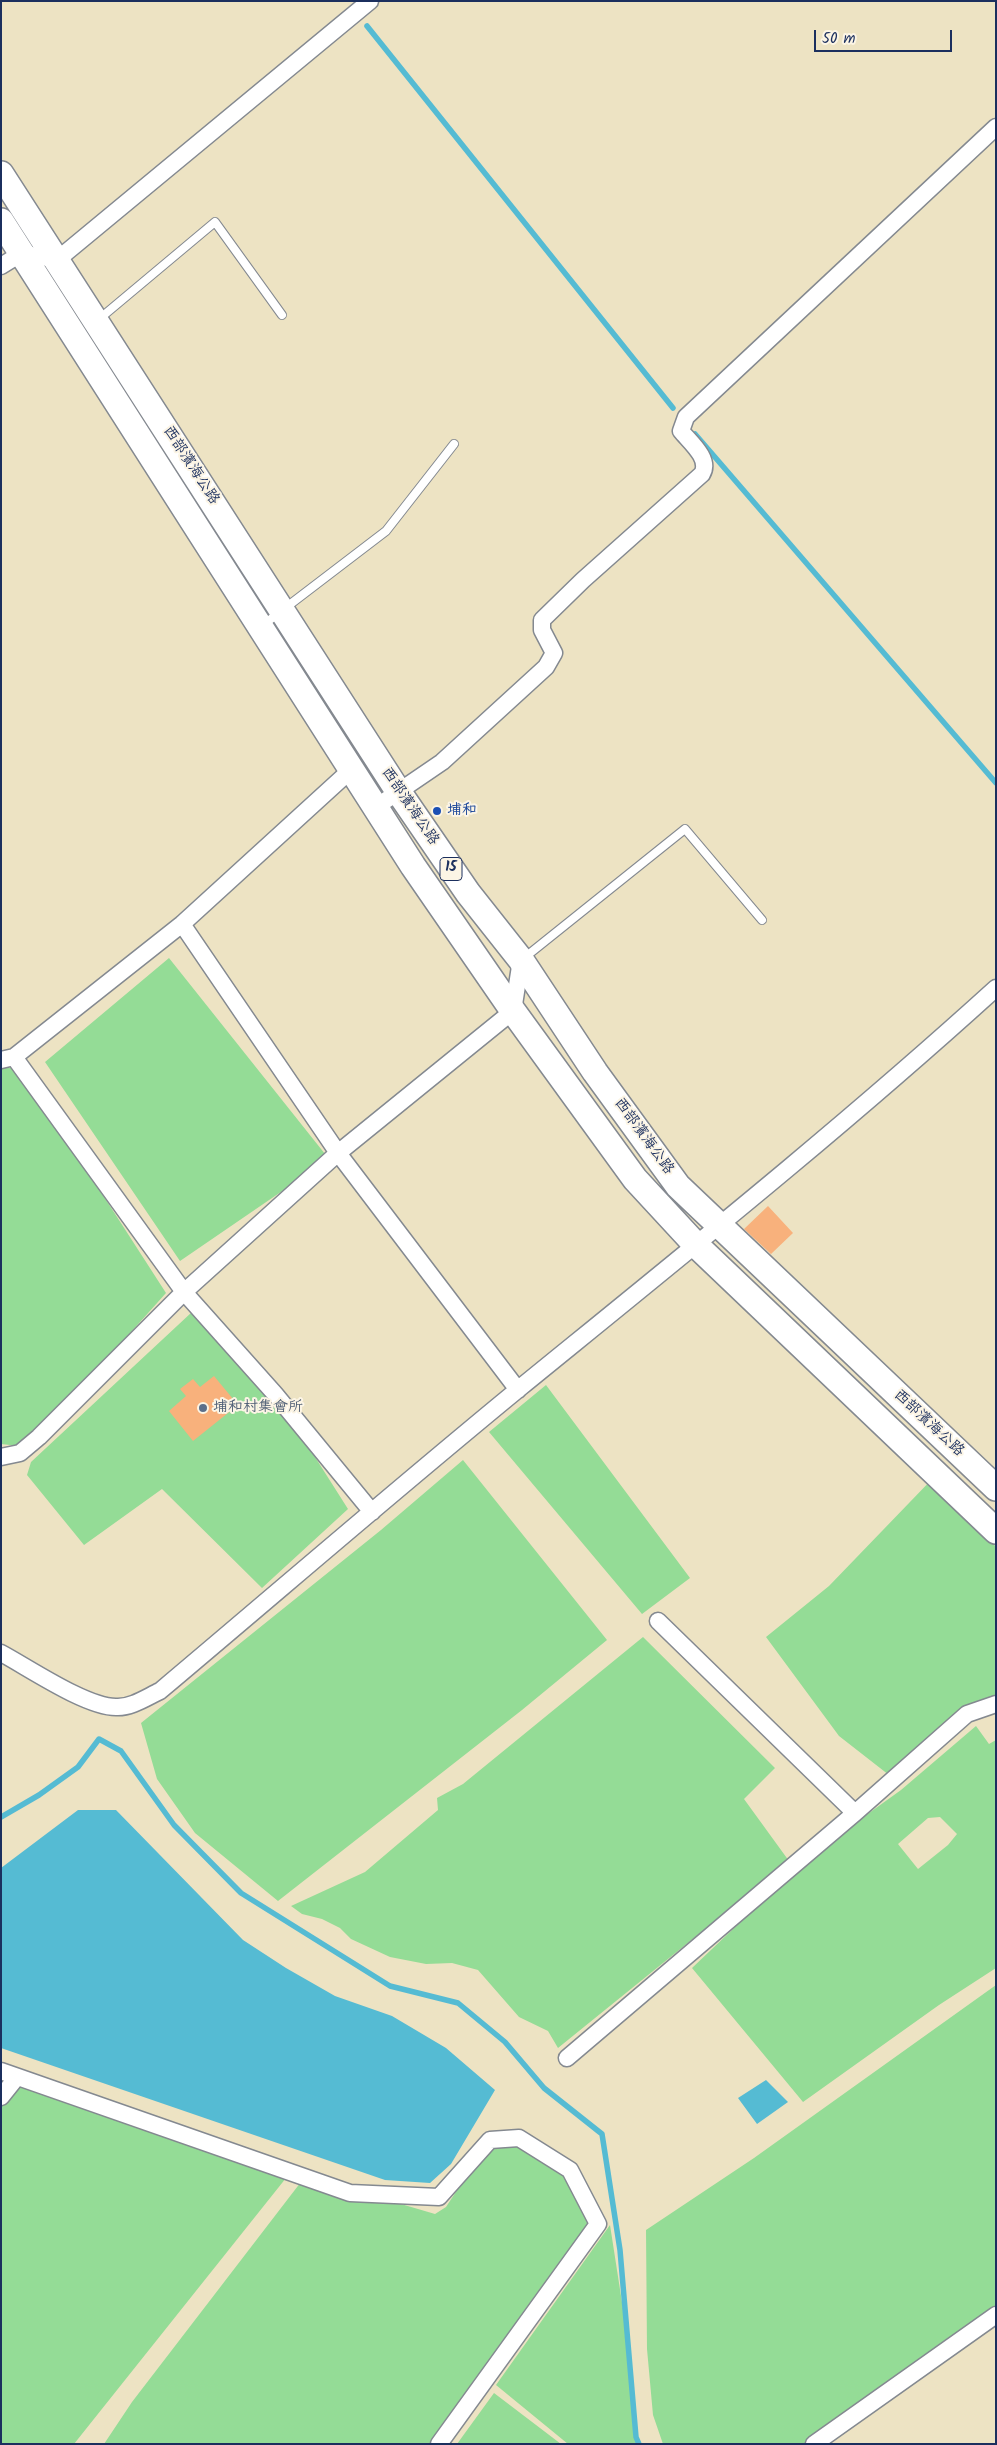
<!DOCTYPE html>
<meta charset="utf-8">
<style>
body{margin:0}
#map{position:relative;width:997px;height:2445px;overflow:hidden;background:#ede3c3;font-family:Kalam,sans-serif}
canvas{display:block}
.frame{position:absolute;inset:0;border:2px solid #1b2f5e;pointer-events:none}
.scale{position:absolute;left:814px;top:30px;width:138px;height:22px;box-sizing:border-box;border:2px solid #1b2f5e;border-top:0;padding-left:6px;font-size:15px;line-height:18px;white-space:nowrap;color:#1b2f5e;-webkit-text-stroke:4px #fcf5e5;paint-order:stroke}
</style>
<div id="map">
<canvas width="997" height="2445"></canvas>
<div class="frame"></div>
<div class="scale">50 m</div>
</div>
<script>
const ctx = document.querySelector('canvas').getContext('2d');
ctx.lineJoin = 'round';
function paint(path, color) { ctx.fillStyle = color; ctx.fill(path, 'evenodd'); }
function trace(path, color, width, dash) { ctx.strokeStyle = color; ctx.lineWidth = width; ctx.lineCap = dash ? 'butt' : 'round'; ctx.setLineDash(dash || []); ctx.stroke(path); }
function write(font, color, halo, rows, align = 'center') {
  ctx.font = font + ' Kalam,"LXGW WenKai TC",sans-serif'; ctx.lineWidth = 4; ctx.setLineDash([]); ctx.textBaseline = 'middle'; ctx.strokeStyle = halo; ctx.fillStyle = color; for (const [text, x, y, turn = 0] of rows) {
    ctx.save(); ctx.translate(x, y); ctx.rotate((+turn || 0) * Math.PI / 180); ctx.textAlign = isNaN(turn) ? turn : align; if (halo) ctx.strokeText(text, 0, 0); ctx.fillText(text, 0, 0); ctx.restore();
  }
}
paint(new Path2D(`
 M169,958L329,1159L180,1261L45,1062Z
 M1,1068H21L166,1293L28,1447L1,1444Z
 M192,1312L275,1394L348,1509L262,1588L162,1489L84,1545L27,1475L31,1462Z
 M546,1385L690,1578L642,1614L489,1432Z
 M463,1460L607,1640L522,1710L278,1901L195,1833L157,1779L141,1723L381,1530Z
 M936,1475L996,1547V1698L889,1775L839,1736L766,1637L829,1586Z
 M643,1637L775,1768L744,1799L789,1861L558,2048L548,2031L519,2017L478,1970L452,1963L426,1964L390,1957L351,1939L340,1928L322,1919L302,1914L291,1906L365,1872L438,1810L437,1798L463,1784Z
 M976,1726L989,1744L996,1740V1968L939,2005L803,2102L692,1968L812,1854L901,1790ZM940,1817L957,1834L948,1845L918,1869L898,1844L928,1818Z
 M996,1985V2316L815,2444H663L653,2415L647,2349L646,2230L754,2158Z
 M17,2077L290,2173L74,2444H1V2098Z
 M519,2138L570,2170L598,2224L440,2444H104L132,2402L304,2178L350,2189L435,2214L446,2207L490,2140Z
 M610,2225L628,2341L636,2436L639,2444H568L496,2385Z
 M494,2393L561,2444H457Z`), '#94dc96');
paint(new Path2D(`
 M78,1810H116L243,1940L286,1968L335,1996L392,2016L446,2048L495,2090L451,2164L430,2183L385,2180L1,2048V1868Z
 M766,2080L788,2102L757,2124L738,2098Z`), '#55bbd3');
trace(new Path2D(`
 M367,26L673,408
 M695,434L996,783
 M1,1817L39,1795L78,1767L99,1739L121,1751L174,1825L241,1893L390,1986L458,2003L505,2042L544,2088L602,2134L620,2250L636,2437L639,2444`), '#55bbd3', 5.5);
paint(new Path2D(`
 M768,1206L793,1233L771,1254L744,1229Z
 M214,1376L238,1405L193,1441L169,1411L186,1396L180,1389L193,1379L200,1387Z`), '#f8b17c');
const lane = new Path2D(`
 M98,320L215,222L282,315
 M263,625L386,531L454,444
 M524,958L685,829L762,920`);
const street = new Path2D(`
 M1,266L22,253L57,260L370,1
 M376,807L442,762L546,667L554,653L542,630V620L583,580L702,474C711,459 690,442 681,431L686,417L996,127
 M182,924L338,1153L518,1390
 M14,1057L184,1292L275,1394L372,1512
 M1,1060L14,1057L182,924L353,768
 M1,1457L20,1453L39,1437L184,1292L338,1153L513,1011L521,960
 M658,1621L855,1813
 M1,1653C29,1668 86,1707 116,1707C131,1708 147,1697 160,1691C280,1590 399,1487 521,1387C682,1256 843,1127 996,988
 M567,2058L855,1813L967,1714L996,1704
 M1,2071L350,2193L439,2197L490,2140L519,2138L570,2170L598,2224L439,2444
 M1,2097L17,2077
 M814,2444L996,2315`);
const primary = new Path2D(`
 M1,174L398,791L468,893L521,960L595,1072L678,1186L996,1488
 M1,221L413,866L513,1011L635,1179L696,1245L996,1531`);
trace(lane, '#848990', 10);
trace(street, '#848990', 19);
trace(primary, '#848990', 28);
trace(lane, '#fff', 8);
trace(street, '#fff', 16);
trace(primary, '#fff', 25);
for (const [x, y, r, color] of [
 [437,811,5,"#1a4fb4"],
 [203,1408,5,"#5c6f8a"]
]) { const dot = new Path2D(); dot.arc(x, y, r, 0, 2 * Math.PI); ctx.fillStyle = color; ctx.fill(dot); trace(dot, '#fcf5e5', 2); }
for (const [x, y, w] of [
 [451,869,22]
]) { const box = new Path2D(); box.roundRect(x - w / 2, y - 11.5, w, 23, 4); ctx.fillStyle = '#fcf5e5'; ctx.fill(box); trace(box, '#1b2f5e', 1); }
write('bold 14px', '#1b2f5e', null, [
 ["15",451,869]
]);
write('15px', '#1b2f5e', '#fcf5e5', [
 ["西部濱海公路",190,466,57],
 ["西部濱海公路",409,807,56],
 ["西部濱海公路",643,1137,54],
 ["西部濱海公路",928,1424,43]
]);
write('15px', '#164399', '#fcf5e5', [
 ["埔和",447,811]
], 'left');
write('15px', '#4e5e75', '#fcf5e5', [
 ["埔和村集會所",213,1408]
], 'left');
</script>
